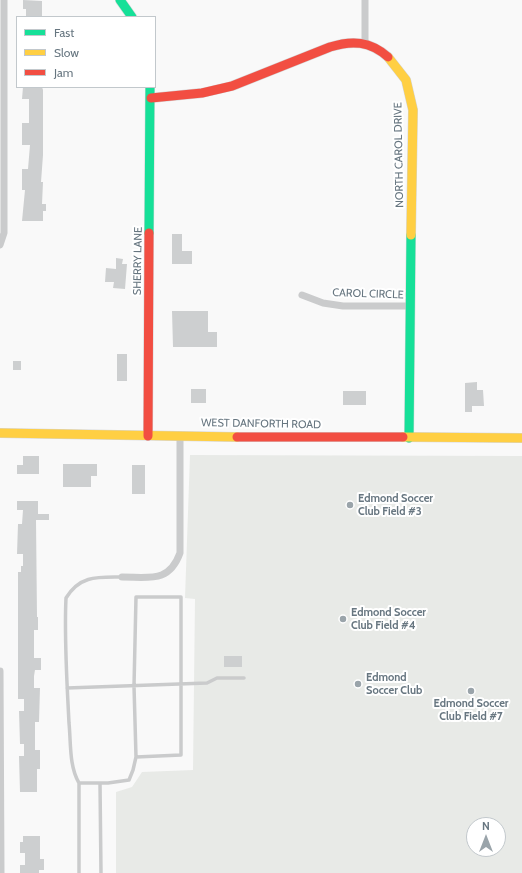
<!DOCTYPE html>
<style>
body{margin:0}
#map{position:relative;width:522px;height:873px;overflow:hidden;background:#f9f9f9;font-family:Cabin,sans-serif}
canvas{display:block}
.legend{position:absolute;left:16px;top:16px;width:140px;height:72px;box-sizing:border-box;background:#fff;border:1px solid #c2c8cc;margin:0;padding:5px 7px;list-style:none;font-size:12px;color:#677680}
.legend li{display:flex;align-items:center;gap:8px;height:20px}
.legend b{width:20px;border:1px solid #c2c8cc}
.north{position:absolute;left:466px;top:817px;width:40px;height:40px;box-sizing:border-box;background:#fff;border:1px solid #c2c8cc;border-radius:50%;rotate:0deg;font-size:11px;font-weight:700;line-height:16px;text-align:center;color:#677680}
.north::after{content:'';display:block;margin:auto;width:14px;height:18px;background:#9aa4aa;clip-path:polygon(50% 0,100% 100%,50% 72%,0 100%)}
</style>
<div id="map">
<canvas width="522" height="873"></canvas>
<ul class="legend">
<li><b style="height:5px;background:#16e098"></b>Fast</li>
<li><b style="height:5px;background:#ffcf43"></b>Slow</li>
<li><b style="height:5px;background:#f24e42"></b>Jam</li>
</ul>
<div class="north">N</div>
</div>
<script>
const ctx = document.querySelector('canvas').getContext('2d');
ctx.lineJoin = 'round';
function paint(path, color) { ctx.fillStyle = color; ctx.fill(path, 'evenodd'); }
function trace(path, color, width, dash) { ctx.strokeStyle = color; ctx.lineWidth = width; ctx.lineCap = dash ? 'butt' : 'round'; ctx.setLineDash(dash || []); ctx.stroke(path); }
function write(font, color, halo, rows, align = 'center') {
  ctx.font = font + ' Cabin,sans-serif'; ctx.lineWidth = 4; ctx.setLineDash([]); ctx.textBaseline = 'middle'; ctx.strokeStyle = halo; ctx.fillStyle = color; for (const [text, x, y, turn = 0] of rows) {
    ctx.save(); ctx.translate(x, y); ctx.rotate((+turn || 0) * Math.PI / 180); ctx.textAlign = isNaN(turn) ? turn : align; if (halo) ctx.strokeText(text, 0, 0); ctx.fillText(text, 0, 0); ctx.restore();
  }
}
paint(new Path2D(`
 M190,455L522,456V873H116V792L132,787L142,772L193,770L195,599L185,598ZM474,825H498V849H474Z`), '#e8eae7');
paint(new Path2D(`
 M23,0L42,1V17H26V9H23Z
 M23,87H42L43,90V155L41,182H43L42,204H46V211H43V221H22L25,190H22V169H28L30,145H22V123H29V99H22Z
 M172,234H182V251H192V264H172Z
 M116,258L123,259L122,264H127L125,289L113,288L114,282H105L106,268L116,269Z
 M172,311H208V332H217V347H173Z
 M117,354H127V381H117Z
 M13,361H21V370H13Z
 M477,382V390H483L484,406H472V412H465V383Z
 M191,389H206V403H191Z
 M343,391H366V405H343Z
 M23,456H39V474H17V465H23Z
 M63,464H97V476H91V487H63Z
 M132,465H145V494H132Z
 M17,501H38V514H49V520H36L37,617H38V630H34V658H41V670H35L34,676V688H40L39,722H35V750H40V769H37V792H20L19,756H24V744H20L19,711H24V699H18V572H21V566H23V554H17L18,524H22L23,510H17Z
 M224,656H242V667H224Z
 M23,836H40V859H44V870H39V873H20V865H25V853H20V842H23Z`), '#cdcfd0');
const fast = new Path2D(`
 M120,0L132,17
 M149,233L150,87
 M409,438L411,235`);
const slow = new Path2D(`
 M388,57L406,80L413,110L411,235
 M0,433L237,437
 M403,437L522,438`);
const jam = new Path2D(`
 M151,98L202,93L232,86L330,47C352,40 370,41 388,57
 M148,436L149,233
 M237,437H403`);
trace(fast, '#d4d5d6', 10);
trace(slow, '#d4d5d6', 10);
trace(jam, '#d4d5d6', 10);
trace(new Path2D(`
 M136,597H181V755L136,757L134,686Z
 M67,688L207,683L217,678H244
 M79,783H108L129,780L133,770L136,757
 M100,783L101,873
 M79,873V783C69,766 71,743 69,723C67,682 64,639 66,598C80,575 98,577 122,577`), '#cacbcc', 3.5);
trace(new Path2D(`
 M365,43V0
 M0,245L4,233V0
 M302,295L323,303L343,306H411
 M122,577C150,577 169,583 180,553V436
 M0,671L1,873`), '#cacbcc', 7);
trace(fast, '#16e098', 9);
trace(slow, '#ffcf43', 9);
trace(jam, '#f24e42', 9);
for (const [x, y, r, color] of [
 [350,505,4,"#9aa4aa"],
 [343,619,4,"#9aa4aa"],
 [358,684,4,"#9aa4aa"],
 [471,691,4,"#9aa4aa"]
]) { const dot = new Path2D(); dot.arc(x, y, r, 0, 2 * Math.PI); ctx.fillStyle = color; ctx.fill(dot); trace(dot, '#fff', 1.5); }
write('11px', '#677680', '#fff', [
 ["NORTH CAROL DRIVE",399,155,-91],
 ["SHERRY LANE",138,261,-89],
 ["CAROL CIRCLE",368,294,2],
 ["WEST DANFORTH ROAD",261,424,1]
]);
write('bold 11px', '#677680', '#fff', [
 ["Edmond Soccer",358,499],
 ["Club Field #3",358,512],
 ["Edmond Soccer",351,613],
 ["Club Field #4",351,626],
 ["Edmond",366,678],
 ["Soccer Club",366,691],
 ["Edmond Soccer",471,704,"center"],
 ["Club Field #7",471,717,"center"]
], 'left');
</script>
